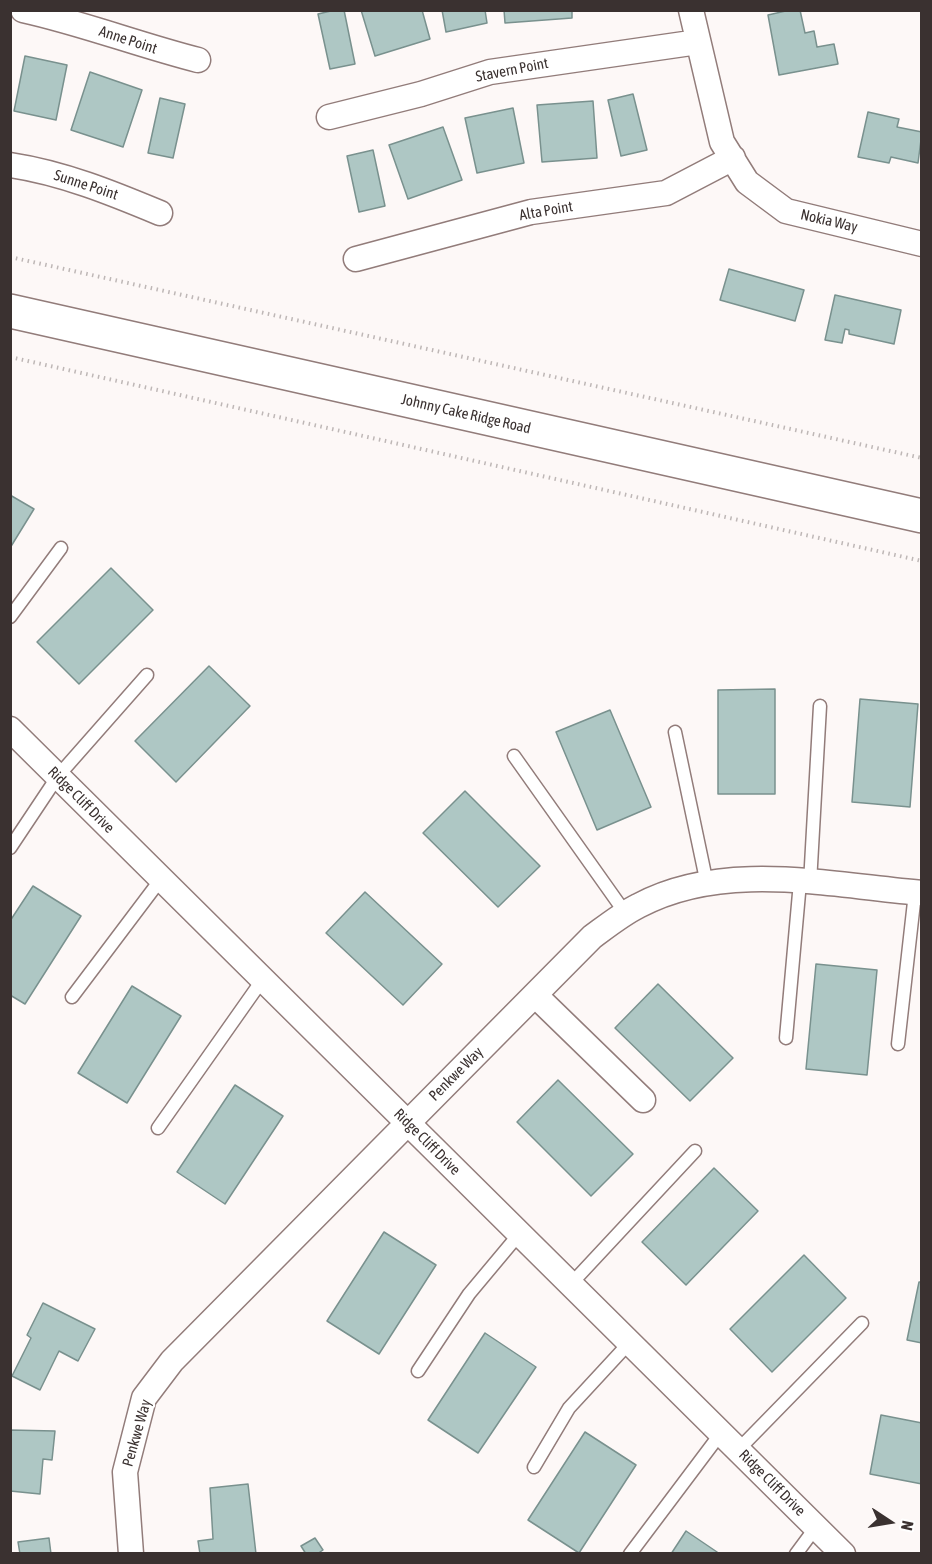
<!DOCTYPE html>
<style>
body{margin:0}
#map{position:relative;width:932px;height:1564px;overflow:hidden;background:#fdf8f7;font-family:"Asap Condensed",sans-serif}
canvas{display:block}
.frame{position:absolute;inset:0;border:12px solid #3a3130;pointer-events:none}
.north{position:absolute;left:860px;top:1492px;width:60px;height:60px;-webkit-text-stroke:4px #fff;paint-order:stroke;rotate:102deg;font-size:16px;font-weight:700;line-height:24px;text-align:center;color:#3a3130}
.north::after{content:'';display:block;margin:auto;width:21px;height:27px;background:#3a3130;clip-path:polygon(50% 0,100% 100%,50% 72%,0 100%)}
</style>
<div id="map">
<canvas width="932" height="1564"></canvas>
<div class="frame"></div>
<div class="north">N</div>
</div>
<script>
const ctx = document.querySelector('canvas').getContext('2d');
ctx.lineJoin = 'round';
function paint(path, color) { ctx.fillStyle = color; ctx.fill(path, 'evenodd'); }
function trace(path, color, width, dash) { ctx.strokeStyle = color; ctx.lineWidth = width; ctx.lineCap = dash ? 'butt' : 'round'; ctx.setLineDash(dash || []); ctx.stroke(path); }
function write(font, color, halo, rows, align = 'center') {
  ctx.font = font + ' "Asap Condensed",sans-serif'; ctx.lineWidth = 4.5; ctx.setLineDash([]); ctx.textBaseline = 'middle'; ctx.strokeStyle = halo; ctx.fillStyle = color; for (const [text, x, y, turn = 0] of rows) {
    ctx.save(); ctx.translate(x, y); ctx.rotate((+turn || 0) * Math.PI / 180); ctx.textAlign = isNaN(turn) ? turn : align; if (halo) ctx.strokeText(text, 0, 0); ctx.fillText(text, 0, 0); ctx.restore();
  }
}
const building = new Path2D(`
 M335,10H344L355,64L330,69L318,14Z
 M361,10H422L430,39L375,56Z
 M442,10H485L487,23L446,32Z
 M504,10H572V18L505,23Z
 M790,10H800L805,33L814,31L817,47L834,44L838,64L779,75L768,15Z
 M25,56L67,65L56,120L14,111Z
 M90,72L142,90L123,147L71,130Z
 M633,94L647,150L621,156L608,100Z
 M160,98L185,104L173,158L148,153Z
 M593,101L597,158L542,162L537,105Z
 M513,108L524,163L477,173L465,118Z
 M868,112L899,119L897,127L922,132L918,163L891,157L889,163L858,157Z
 M443,127L462,180L408,199L389,145Z
 M373,150L385,206L359,212L347,156Z
 M729,269L804,290L795,321L720,300Z
 M835,295L901,310L894,344L849,334V330L845,329L842,343L825,340Z
 M10,495L34,509L10,548Z
 M111,568L153,610L79,684L37,642Z
 M209,666L250,706L176,782L135,741Z
 M775,689V794H718V690Z
 M860,699L918,704L910,807L852,802Z
 M610,710L651,807L597,830L556,732Z
 M465,791L540,866L498,907L423,833Z
 M33,886L81,916L25,1004L10,995V921Z
 M365,892L442,964L403,1005L326,933Z
 M816,964L877,970L867,1075L806,1069Z
 M658,984L733,1058L690,1101L615,1028Z
 M132,986L181,1016L127,1103L78,1073Z
 M558,1080L633,1154L591,1196L517,1122Z
 M235,1085L283,1116L225,1204L177,1172Z
 M714,1168L758,1211L686,1285L642,1242Z
 M384,1232L436,1265L379,1354L327,1321Z
 M804,1255L846,1298L772,1372L730,1329Z
 M919,1282H922V1343L907,1340Z
 M43,1303L95,1329L78,1361L59,1351L40,1390L12,1376L31,1338L27,1335Z
 M485,1333L536,1367L478,1453L428,1420Z
 M881,1415L922,1423V1484L870,1474Z
 M10,1430L55,1431L52,1460L43,1459L40,1494L10,1491Z
 M585,1432L636,1465L579,1553L528,1520Z
 M248,1484L256,1554H200L198,1541L213,1539L210,1488Z
 M686,1531L720,1554H671Z
 M49,1538L51,1554H20L18,1542Z
 M315,1538L323,1550L317,1554H306L301,1546Z`);
paint(building, '#aec7c4');
trace(building, '#79918e', 1.5);
const lane = new Path2D(`
 M10,617L61,548
 M675,732L707,884
 M514,756L626,914
 M10,848L58,776L147,675
 M810,883L820,706
 M72,997L161,879
 M786,1038L800,882
 M898,1044L915,893
 M158,1128L263,979
 M571,1284L695,1151
 M418,1371L469,1294L520,1233
 M738,1450L862,1323
 M534,1467L569,1408L630,1342
 M630,1554L721,1433
 M796,1554L816,1527`);
const street = new Path2D(`
 M23,10C82,23 139,45 198,60
 M691,10L722,142L747,182L786,211L922,244
 M329,117L421,94L490,72L698,42
 M10,165C63,173 112,193 160,213
 M356,259L531,212L666,193L733,158
 M10,729L843,1554
 M535,995L643,1100
 M131,1554L125,1472L144,1398L172,1361L592,937C607,926 622,914 638,906C723,860 830,885 922,893`);
const secondary = new Path2D(`
 M10,311L922,516`);
trace(lane, '#927c7a', 15);
trace(street, '#927c7a', 27);
trace(secondary, '#927c7a', 36);
trace(new Path2D(`
 M10,257L922,458
 M10,357L922,561`), '#beb7b6', 4, [1.5, 4.5]);
trace(lane, '#fff', 12);
trace(street, '#fff', 24);
trace(secondary, '#fff', 33);
write('15px', '#3a3130', '#fff', [
 ["Anne Point",128,40,18],
 ["Stavern Point",512,70,-11],
 ["Sunne Point",86,185,18],
 ["Alta Point",546,211,-10],
 ["Nokia Way",829,221,13],
 ["Johnny Cake Ridge Road",466,414,13],
 ["Ridge Cliff Drive",81,800,45],
 ["Penkwe Way",456,1074,-45],
 ["Ridge Cliff Drive",427,1142,45],
 ["Penkwe Way",137,1433,-74],
 ["Ridge Cliff Drive",772,1483,45]
]);
</script>
